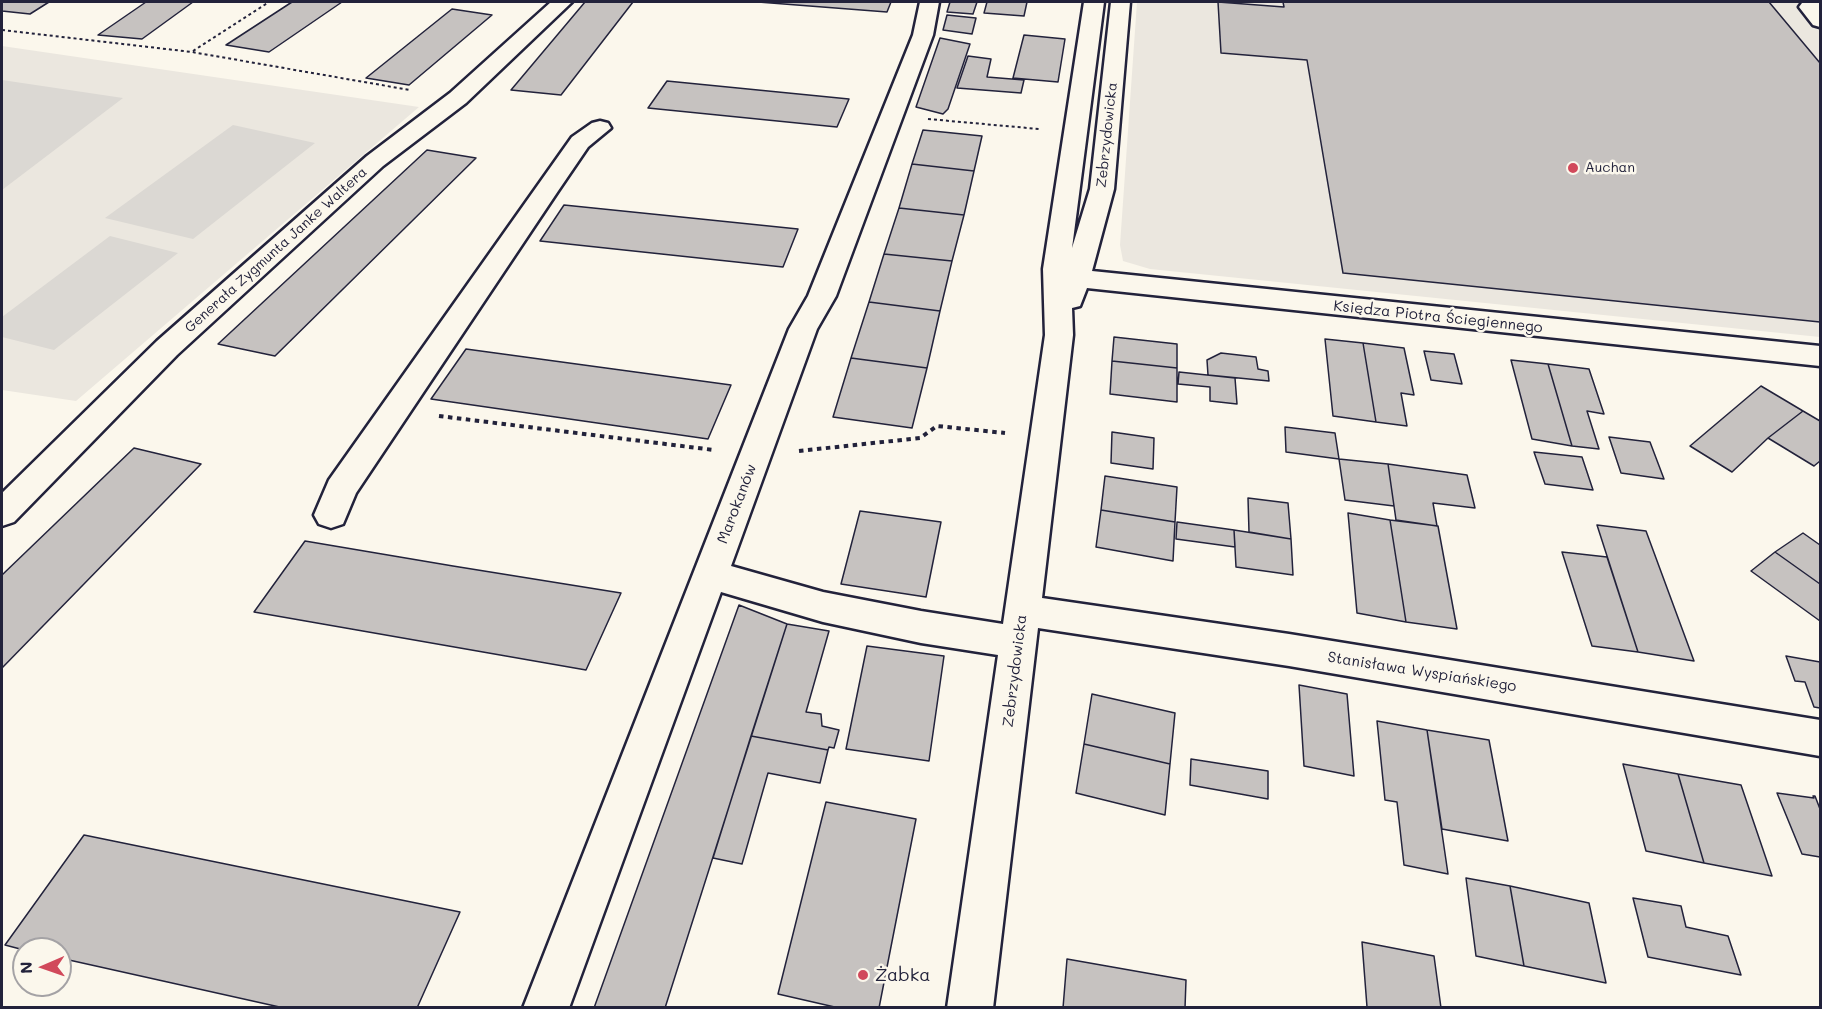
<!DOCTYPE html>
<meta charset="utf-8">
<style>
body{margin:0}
#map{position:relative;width:1822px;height:1009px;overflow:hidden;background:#fbf7ec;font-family:Mali,sans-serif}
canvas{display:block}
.frame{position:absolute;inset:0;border:3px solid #22223b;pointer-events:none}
.north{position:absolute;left:12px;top:937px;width:60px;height:60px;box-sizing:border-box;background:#fbf7ec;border:2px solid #a4a2a5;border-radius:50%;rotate:268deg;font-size:16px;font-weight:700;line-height:24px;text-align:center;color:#22223b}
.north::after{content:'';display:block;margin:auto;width:21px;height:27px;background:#d1495b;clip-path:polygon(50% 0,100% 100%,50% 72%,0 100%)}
</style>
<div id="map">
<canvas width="1822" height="1009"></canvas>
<div class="frame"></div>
<div class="north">N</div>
</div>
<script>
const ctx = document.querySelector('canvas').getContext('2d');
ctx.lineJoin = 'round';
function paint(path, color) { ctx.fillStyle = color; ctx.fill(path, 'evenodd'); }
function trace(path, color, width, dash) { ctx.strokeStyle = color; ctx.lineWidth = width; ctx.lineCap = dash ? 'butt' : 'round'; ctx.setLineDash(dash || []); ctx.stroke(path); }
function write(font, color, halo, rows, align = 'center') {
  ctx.font = font + ' Mali,sans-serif'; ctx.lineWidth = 5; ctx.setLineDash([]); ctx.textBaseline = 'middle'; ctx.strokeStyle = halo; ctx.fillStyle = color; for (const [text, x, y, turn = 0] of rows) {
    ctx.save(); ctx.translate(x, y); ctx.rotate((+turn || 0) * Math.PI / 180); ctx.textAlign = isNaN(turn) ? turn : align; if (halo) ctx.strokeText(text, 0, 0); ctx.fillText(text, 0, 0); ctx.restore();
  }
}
paint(new Path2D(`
 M1137,2H1820V337L1150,269L1123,261L1120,245Z
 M2,46L419,107L76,401L2,390Z`), '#ebe7df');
paint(new Path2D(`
 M2,80L123,98L2,190Z
 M233,125L315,143L193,239L105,218Z
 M110,236L178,253L54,350L2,337V317Z`), '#dbd8d3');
const building = new Path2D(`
 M2,2H49L30,14L2,11Z
 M146,2H193L142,39L98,35Z
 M292,2H342L269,52L226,45Z
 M585,2H633L561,95L511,90Z
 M758,2H891L887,12Z
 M950,2H977L973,14L947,12Z
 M987,2H1027L1024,16L984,13Z
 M1218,2L1284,7L1283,2H1769L1820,63V322L1343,273L1307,60L1221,53Z
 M452,9L492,15L409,85L366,78Z
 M947,15L976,18L972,34L943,30Z
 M1024,35L1065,39L1058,82L1013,78Z
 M940,38L970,44L948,109L943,114L916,107Z
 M968,56L991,59L987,77L1024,80L1021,93L957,88Z
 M667,81L849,99L837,127L648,108Z
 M923,130L982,136L974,171L912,164Z
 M427,150L476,158L275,356L218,344Z
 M912,164L974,171L964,215L899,208Z
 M564,205L691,218L798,229L783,267L540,241Z
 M899,208L964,215L952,261L884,254Z
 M884,254L952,261L940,311L869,302Z
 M869,302L940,311L927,368L851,358Z
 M1114,337L1177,344V368L1112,361Z
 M1325,339L1363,343L1376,422L1333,416Z
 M1363,343L1404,348L1414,395L1401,393L1407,426L1376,422Z
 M466,349L731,385L708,439L431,399Z
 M1424,351L1454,354L1462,384L1431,380Z
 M1221,353L1256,357L1258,369L1268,371L1269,381L1208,375L1207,360Z
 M851,358L927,368L912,428L833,417Z
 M1511,360L1548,364L1572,446L1532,439Z
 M1112,361L1177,368V402L1110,394Z
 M1548,364L1589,369L1604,414L1587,411L1599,449L1572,446Z
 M1179,372L1235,378L1237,404L1210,401V387L1178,384Z
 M1761,386L1803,411L1768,438L1732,472L1690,446Z
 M1803,411L1820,421V461L1814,466L1768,438Z
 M1285,427L1335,433L1339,459L1286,452Z
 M1112,432L1154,438L1153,469L1111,463Z
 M1609,437L1650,442L1664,479L1621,473Z
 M134,448L201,464L2,668V575Z
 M1534,452L1582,457L1593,490L1545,484Z
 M1339,459L1388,464L1394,506L1345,500Z
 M1388,464L1467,475L1475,508L1433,503L1437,526L1396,520Z
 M1105,476L1177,487L1175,522L1101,510Z
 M1248,498L1288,503L1291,539L1249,532Z
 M1101,510L1175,522L1173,561L1096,547Z
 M860,511L941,522L926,597L841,584Z
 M1348,513L1390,520L1406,622L1357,613Z
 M1390,520L1438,526L1457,629L1406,622Z
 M1177,522L1234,530L1235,547L1176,539Z
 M1597,525L1646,531L1694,661L1638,652Z
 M1234,530L1291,539L1293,575L1236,567Z
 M1803,533L1820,545V584L1775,552Z
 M305,541L453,566L621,593L586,670L254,612Z
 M1562,552L1607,557L1638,652L1592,646Z
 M1775,552L1820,584V621L1751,571Z
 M739,605L787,624L665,1008H594Z
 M787,624L829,631L806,712L821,714L822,726L839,730L834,748L829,747L828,750L751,736Z
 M867,646L944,656L929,761L846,749Z
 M1786,656L1820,662V708L1814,707L1805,682L1795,681Z
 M1299,685L1347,694L1354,776L1304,766Z
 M1092,694L1175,713L1170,764L1084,744Z
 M1377,721L1427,730L1448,874L1404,865L1397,802L1385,800Z
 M1427,730L1489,740L1508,841L1442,829Z
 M751,736L828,750L820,783L768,773L742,864L713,858Z
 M1084,744L1170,764L1165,815L1076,793Z
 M1191,759L1268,771V799L1190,785Z
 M1623,764L1678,774L1704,863L1646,851Z
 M1678,774L1741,785L1772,876L1704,863Z
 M1777,793L1814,798L1813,796H1815L1820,809V857L1802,854Z
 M826,802L916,819L879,1008H839L778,994Z
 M84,835L460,912L417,1008H284L60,958V949L24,950L5,945Z
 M1466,878L1510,886L1524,966L1476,956Z
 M1510,886L1589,903L1606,983L1524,966Z
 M1633,898L1681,906L1686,927L1728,936L1741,975L1648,957Z
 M1362,942L1434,956L1441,1008L1367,1007Z
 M1067,959L1186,980L1185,1008H1063Z`);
paint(building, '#c6c2c0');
trace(building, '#22223b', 1.5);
const minor = new Path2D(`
 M551,2H572L466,103L383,166L177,355L14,522L2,526V493L157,341L367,156L450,93Z
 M920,2H939L933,35L836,296L817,329L731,566L823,592L921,611L1003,624L1045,335L1043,269L1084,2H1104L1072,248L1090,189L1111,2H1130L1114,189L1092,271L1820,346V366L1087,288L1080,306L1072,308L1073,335L1042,598L1289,634L1820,720V756L1289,666L1038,628L993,1008H947L998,655L921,643L823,622L721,592L569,1008H523L789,329L808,296L913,35Z
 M1808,2H1820V27L1813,25L1799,7L1802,3Z
 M600,121L608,123L611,128L588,147L558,191L356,493L343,524L331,528L319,524L314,515L329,480L572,137L592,123Z`);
trace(minor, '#22223b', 5);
trace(new Path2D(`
 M2,30L192,52L410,90
 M193,51L269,2
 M928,119L1039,129`), '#22223b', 2, [3, 3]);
trace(new Path2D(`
 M439,416L714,450
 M799,451L920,438L937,426L1005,433`), '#22223b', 4, [4.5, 4.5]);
paint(minor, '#fbf7ec');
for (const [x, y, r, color] of [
 [1573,168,6,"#d1495b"],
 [863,975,6,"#d1495b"]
]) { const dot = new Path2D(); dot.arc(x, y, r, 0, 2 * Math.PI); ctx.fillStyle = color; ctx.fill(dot); trace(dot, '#fbf7ec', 2); }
write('14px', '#22223b', '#fbf7ec', [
 ["Zebrzydowicka",1107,135,-84],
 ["Generała Zygmunta Janke Waltera",276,250,-42]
]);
write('14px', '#22223b', '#fbf7ec', [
 ["Auchan",1585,168]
], 'left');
write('15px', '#22223b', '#fbf7ec', [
 ["Księdza Piotra Ściegiennego",1438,317,6],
 ["Marokanów",737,504,-69],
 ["Zebrzydowicka",1015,671,-83],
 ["Stanisława Wyspiańskiego",1422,672,9]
]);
write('18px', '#22223b', '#fbf7ec', [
 ["Żabka",875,975]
], 'left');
</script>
